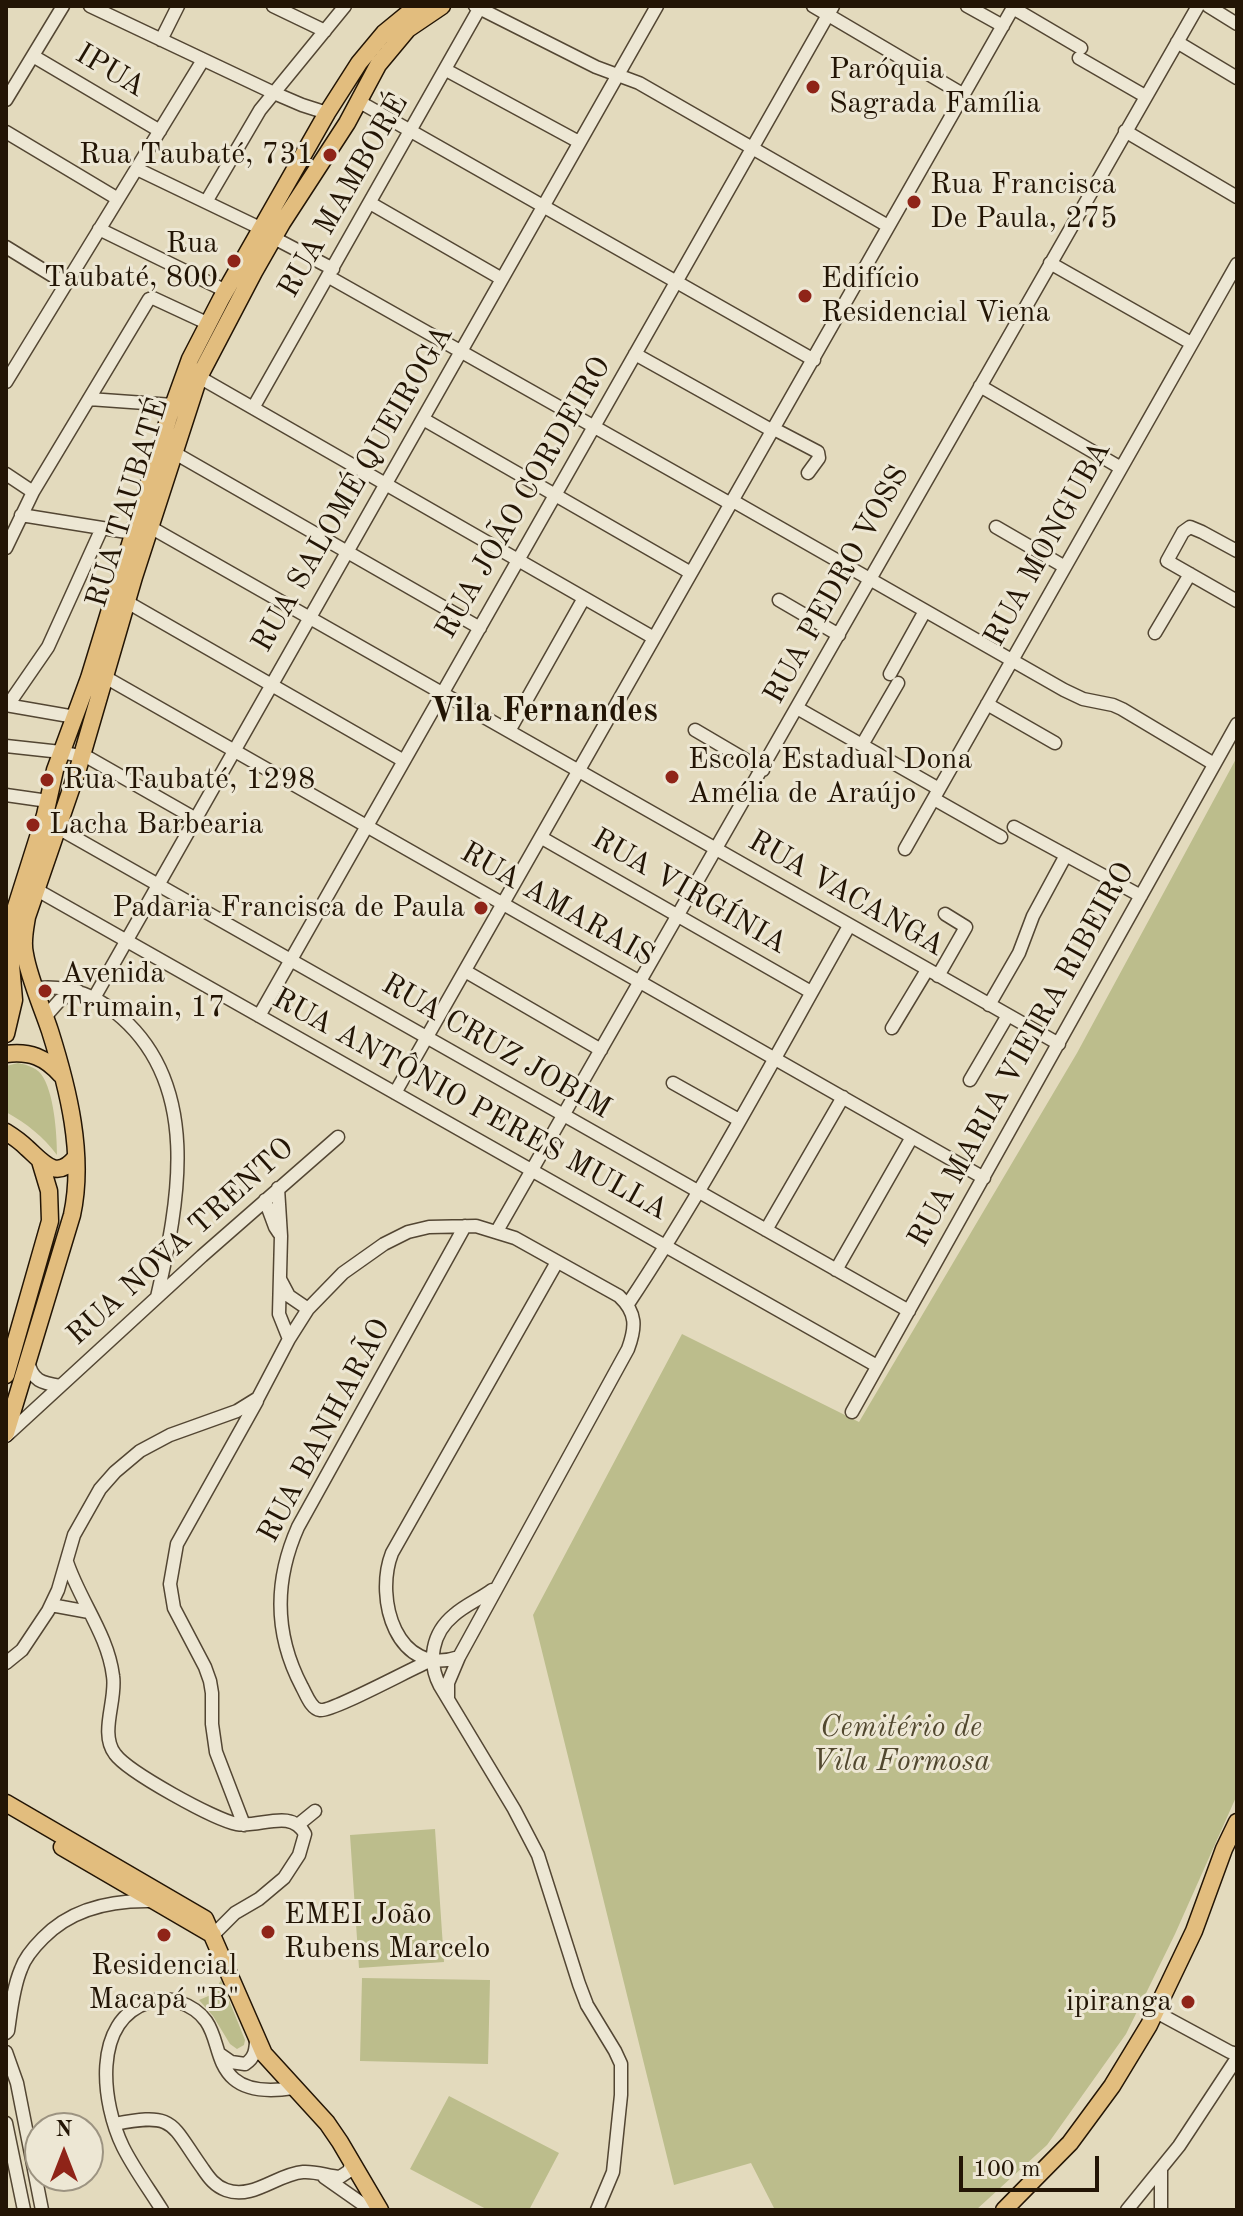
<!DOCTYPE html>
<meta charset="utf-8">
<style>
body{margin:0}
#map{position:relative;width:1243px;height:2216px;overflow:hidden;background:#e3dabd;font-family:"Old Standard TT",serif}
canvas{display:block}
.frame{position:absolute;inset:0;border:8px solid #231505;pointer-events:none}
.north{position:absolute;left:24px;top:2112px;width:80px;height:80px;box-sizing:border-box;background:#ede7d4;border:2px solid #9c9381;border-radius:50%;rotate:0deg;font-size:22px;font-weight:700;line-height:32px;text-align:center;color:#231505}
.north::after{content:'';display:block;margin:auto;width:28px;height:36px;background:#8f2418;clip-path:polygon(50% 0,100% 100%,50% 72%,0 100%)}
.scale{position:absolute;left:959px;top:2156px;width:140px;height:36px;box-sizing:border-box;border:4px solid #231505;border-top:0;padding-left:10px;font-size:24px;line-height:28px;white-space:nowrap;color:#231505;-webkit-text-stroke:6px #ede7d4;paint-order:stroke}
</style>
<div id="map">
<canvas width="1243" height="2216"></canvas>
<div class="frame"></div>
<div class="north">N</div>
<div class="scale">100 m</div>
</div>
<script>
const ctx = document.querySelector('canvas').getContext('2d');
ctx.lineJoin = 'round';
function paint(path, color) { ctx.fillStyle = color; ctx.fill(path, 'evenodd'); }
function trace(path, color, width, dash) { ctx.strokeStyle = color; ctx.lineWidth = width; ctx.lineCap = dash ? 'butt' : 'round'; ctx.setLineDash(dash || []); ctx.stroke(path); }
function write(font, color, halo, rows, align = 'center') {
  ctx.font = font + ' "Old Standard TT",serif'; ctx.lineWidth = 6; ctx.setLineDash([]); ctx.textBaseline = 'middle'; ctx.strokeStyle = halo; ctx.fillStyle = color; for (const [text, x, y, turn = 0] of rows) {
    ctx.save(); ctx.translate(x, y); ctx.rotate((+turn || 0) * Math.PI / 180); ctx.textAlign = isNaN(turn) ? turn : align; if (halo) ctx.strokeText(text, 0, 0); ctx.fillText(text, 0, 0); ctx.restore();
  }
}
paint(new Path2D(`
 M1237,757V1795L1175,1934L1126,2034L1047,2145L976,2210H775L751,2163L674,2185L533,1615L682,1334L859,1422L1077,1053Z
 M18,1063C27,1065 35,1067 41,1074C54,1091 57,1134 57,1155C43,1136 27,1124 6,1112V1066Z
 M435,1829L444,1962L359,1968L350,1835Z
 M362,1978L490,1980L488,2064L360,2061Z
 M221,1980L245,2040L244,2045L237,2049L230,2044L213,2016L199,2000L213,1994Z
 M449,2096L559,2153L529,2210H488L410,2169Z`), '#bcbd8c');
const minor = new Path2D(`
 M90,6L274,93L302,105L327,113
 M273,6L325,31
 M475,6L596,67L639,83L888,226
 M813,6L964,95
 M967,6L1003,26
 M1208,6L1237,24
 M1013,8L1081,48
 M161,40L178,6
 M1177,42L1237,78
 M33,56L160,131
 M1079,58L1145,96
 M446,70L579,142
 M6,100L63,6
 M358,101L814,360
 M1125,131L1237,197
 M6,132L118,199
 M137,169L262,229
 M206,202L260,110L345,6
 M370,203L502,279
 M99,229L226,291
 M274,238L333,269
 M6,247L66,284
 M1050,263L1191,343
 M329,277L731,504
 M635,354L773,431
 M199,377L654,638
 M6,382L203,60
 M980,386L1121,468
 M89,399L173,405
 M253,408L479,9
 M423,419L691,573
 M774,429L818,452L819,458L808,473
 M173,452L480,628
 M6,474L33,492
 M733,501L1064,690L1083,699L1113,705L1122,709L1214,764
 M21,515L133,533
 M150,527L1059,1044
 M996,527L1065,567
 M6,548L33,492L149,299L153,298L209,324
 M1237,551L1202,532L1190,527L1183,532L1167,561L1237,601
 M779,600L839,635
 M127,602L404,761
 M1155,633L1190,574
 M890,674L925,611
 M105,677L984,1178
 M987,704L1055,743
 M6,705L75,717
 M8,705L48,647L102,528
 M797,708L939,789
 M695,730L763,770
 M509,731L584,598
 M862,745L898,683
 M6,746L61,752L89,758L196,819
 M6,795L48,801
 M934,799L1001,837
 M1014,827L1141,896
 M58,828L909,1311
 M542,838L811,992
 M905,849L1237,264
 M37,890L877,1366
 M465,971L601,1050
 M938,976L966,927L945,914
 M36,988C66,985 92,993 115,1012C203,1082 179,1202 157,1297
 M94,998L657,6
 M989,1005L1019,953L1033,916L1066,855
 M259,1016L833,6
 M45,1017L60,1000L78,991
 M892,1028L927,970
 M970,1080L1008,1015
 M673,1083L739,1120
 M395,1093L1014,6
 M278,1188L281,1236L279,1314L289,1339
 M265,1200L275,1227L279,1233
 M766,1230L843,1097
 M497,1231L1198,6
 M836,1270L912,1137
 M280,1279L289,1296L308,1309
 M628,1304C709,1182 777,1053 849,926
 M28,1361C32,1381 42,1383 60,1386
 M852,1412L1237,724
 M6,1436L202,1256L338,1137
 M67,1562C80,1601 108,1635 113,1676C117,1700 99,1733 115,1754C128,1772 215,1820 237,1824C260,1828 291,1808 305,1834L299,1855L284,1878L259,1899L235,1913L213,1935
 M492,1590C480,1599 465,1605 454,1615C432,1633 427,1661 440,1686L514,1809L538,1855L579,1984L587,2005L615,2051L621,2064V2095L613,2172L597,2210
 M51,1605L89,1612
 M459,1657C397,1678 374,1599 392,1553L557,1262
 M432,1660C414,1667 332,1712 320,1710C311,1709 306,1694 302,1687C274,1634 274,1581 298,1527L465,1226
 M6,1663L22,1650L48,1611L58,1590L74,1535L100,1489L115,1472L140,1451L170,1435L237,1411L258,1398L289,1339L308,1309L343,1273L384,1244L408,1232L429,1227L476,1226L515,1238L619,1296C637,1313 636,1327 628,1349L459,1657L448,1683V1698
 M299,1824L315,1811
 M244,1825L216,1752L212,1724V1693L210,1681L205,1667L174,1608L170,1584L177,1544L257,1401
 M1156,2012L1230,2052L1237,2054
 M6,2033L8,2031C11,2011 13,1988 21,1969C25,1957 34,1947 43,1938C72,1908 111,1900 152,1901
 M6,2052L17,2083L42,2210
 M221,2055L231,2062L245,2064C255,2058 256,2049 256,2038
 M6,2123L24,2210
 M115,2124C176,2112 170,2123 203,2169C209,2178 215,2186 226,2190C253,2200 277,2174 303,2172C315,2171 328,2176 340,2177L349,2171L352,2162
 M1161,2169V2210
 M324,2177L371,2210
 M162,2210C149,2189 134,2169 123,2147C102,2104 91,2021 149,2002C159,1998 169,1998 179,2002C225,2018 208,2056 234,2079C249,2092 274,2091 293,2088
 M1127,2210L1179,2146L1237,2058`);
const major = new Path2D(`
 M6,1034L14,1000L9,941L14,913L45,815L55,770L89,678L169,417L190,359L221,299L327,113L359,63L384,33L417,6
 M6,1054C30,1051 45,1057 61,1075
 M6,1132C14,1137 21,1142 27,1148C43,1162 56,1181 75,1158
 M6,1375L50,1221L49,1191L40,1161
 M6,1433L72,1215C85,1155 68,1088 50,1031C42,1007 29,978 25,954C22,942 25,929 27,917L78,769L134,577L199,377L254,272L282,223L347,123L378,65L408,29L442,6
 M6,1803L205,1919L264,2054L327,2123L340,2142L380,2210
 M62,1847L213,1935
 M1004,2210L1070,2143L1112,2086L1149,2025L1194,1931L1224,1849L1237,1822`);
trace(minor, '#534633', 15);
trace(major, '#231505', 19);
trace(minor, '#ede7d4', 12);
trace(major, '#e2bd7e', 16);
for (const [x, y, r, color] of [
 [813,87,8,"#8f2418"],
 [330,155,8,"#8f2418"],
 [914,202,8,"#8f2418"],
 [234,261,8,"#8f2418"],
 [805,296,8,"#8f2418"],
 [672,777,8,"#8f2418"],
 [47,780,8,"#8f2418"],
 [33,825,8,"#8f2418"],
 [481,908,8,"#8f2418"],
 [45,991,8,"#8f2418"],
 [268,1932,8,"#8f2418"],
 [164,1935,8,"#8f2418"],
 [1188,2002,8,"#8f2418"]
]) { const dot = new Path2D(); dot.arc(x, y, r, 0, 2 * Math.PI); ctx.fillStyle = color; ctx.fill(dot); trace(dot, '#ede7d4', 3); }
write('30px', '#231505', '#ede7d4', [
 ["Paróquia",829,70],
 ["Sagrada Família",829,104],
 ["Rua Taubaté, 731",314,155,"right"],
 ["Rua Francisca",930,185],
 ["De Paula, 275",930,219],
 ["Rua",218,244,"right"],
 ["Taubaté, 800",218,278,"right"],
 ["Edifício",821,279],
 ["Residencial Viena",821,313],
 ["Escola Estadual Dona",688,760],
 ["Amélia de Araújo",688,794],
 ["Rua Taubaté, 1298",63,780],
 ["Lacha Barbearia",49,825],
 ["Padaria Francisca de Paula",465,908,"right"],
 ["Avenida",61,974],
 ["Trumain, 17",61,1008],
 ["EMEI João",284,1915],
 ["Rubens Marcelo",284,1949],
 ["Residencial",164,1966,"center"],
 ["Macapá \"B\"",164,2000,"center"],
 ["ipiranga",1172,2002,"right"]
], 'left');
write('30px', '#231505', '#ede7d4', [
 ["IPUA",110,71,31],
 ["RUA MAMBORÉ",344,196,-60],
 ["RUA SALOMÉ QUEIROGA",353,489,-60],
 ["RUA JOÃO CORDEIRO",524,498,-60],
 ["RUA TAUBATÉ",128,503,-73],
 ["RUA MONGUBA",1048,544,-61],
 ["RUA PEDRO VOSS",837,585,-61],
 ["RUA VIRGÍNIA",689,892,30],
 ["RUA VACANGA",846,894,30],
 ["RUA AMARAIS",557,905,30],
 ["RUA CRUZ JOBIM",496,1047,30],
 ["RUA MARIA VIEIRA RIBEIRO",1022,1055,-61],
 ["RUA ANTÔNIO PERES MULLA",470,1105,29],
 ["RUA NOVA TRENTO",181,1242,-42],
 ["RUA BANHARÃO",325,1431,-62]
]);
write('italic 30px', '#51472e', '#ede7d4', [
 ["Cemitério de",901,1728],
 ["Vila Formosa",901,1762]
]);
write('bold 34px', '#231505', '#ede7d4', [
 ["Vila Fernandes",544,712]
]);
</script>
